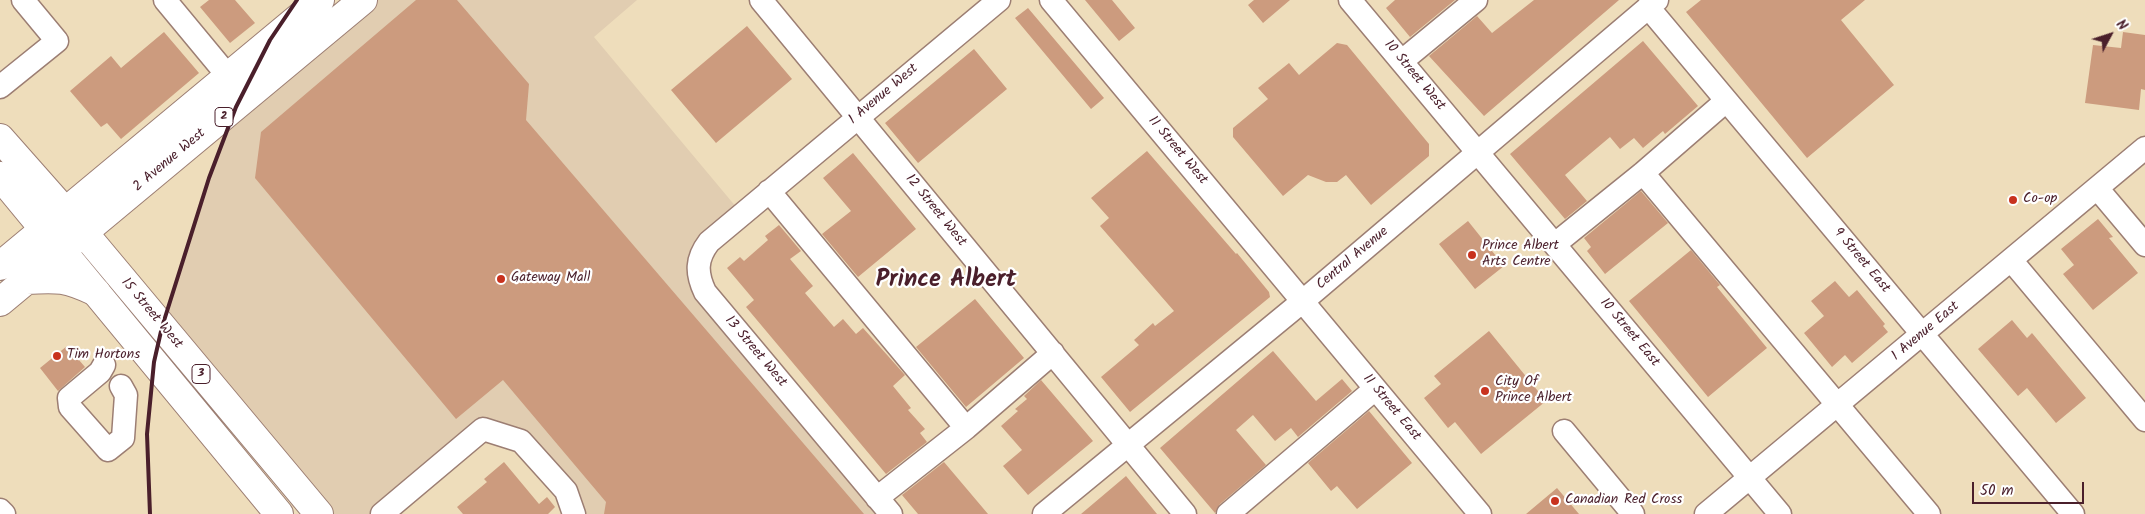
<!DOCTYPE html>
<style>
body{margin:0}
#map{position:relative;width:2145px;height:514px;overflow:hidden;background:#edb;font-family:Kalam,sans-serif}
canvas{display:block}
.north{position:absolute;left:2085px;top:10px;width:50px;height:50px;-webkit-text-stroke:4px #fff;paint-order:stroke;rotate:50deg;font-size:14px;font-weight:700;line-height:20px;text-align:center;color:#4a1f2b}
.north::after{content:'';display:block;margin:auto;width:18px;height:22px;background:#4a1f2b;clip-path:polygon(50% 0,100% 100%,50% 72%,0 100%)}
.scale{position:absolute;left:1972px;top:482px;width:112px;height:22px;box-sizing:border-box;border:2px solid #4a1f2b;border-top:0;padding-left:6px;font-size:15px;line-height:18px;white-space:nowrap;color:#4a1f2b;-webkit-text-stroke:4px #fff;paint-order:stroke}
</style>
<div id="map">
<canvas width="2145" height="514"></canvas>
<div class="north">N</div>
<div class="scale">50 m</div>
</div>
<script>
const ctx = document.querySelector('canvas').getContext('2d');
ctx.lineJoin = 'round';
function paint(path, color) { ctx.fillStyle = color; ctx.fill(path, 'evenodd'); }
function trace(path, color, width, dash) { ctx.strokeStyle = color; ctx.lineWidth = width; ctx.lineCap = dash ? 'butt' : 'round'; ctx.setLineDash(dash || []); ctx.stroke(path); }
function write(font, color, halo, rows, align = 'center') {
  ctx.font = font + ' Kalam,sans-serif'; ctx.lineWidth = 4.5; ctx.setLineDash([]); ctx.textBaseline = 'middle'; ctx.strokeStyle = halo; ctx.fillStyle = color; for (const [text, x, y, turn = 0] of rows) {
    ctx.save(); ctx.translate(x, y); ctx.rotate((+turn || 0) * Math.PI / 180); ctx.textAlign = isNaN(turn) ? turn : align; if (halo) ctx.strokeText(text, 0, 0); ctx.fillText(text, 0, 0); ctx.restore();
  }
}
paint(new Path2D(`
 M363,0H637L594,37L742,214L697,265L891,514H574L521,441L483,429L382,514H318L161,332L209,178L236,107Z`), '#e1cdb1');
paint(new Path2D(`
 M209,0H235L255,23L230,43L200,7Z
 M416,0H457L529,84L526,120L864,514H604L606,502L503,380L456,419L255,178L261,132Z
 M1085,0H1112L1135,28L1119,41Z
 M1254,0H1290L1263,23L1248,5Z
 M1395,0H1455L1410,37L1386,8Z
 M1534,0H1619L1484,116L1429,56L1477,16L1492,33Z
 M1701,0H1865L1841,20L1894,85L1807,158L1686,12Z
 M1028,8L1104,98L1091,109L1015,18Z
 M747,26L792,79L716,143L671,90Z
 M164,32L199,73L121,139L107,123L101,127L70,91L111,56L121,68Z
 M2123,32L2145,35V90L2141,89L2139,110L2085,103L2093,45L2121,48Z
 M1643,41L1698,106L1665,134L1663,131L1643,148L1634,138L1620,149L1610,137L1565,175L1587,201L1565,219L1510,154Z
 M1337,43L1347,45L1429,144V156L1371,205L1346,175L1337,182H1326L1308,175L1283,196L1233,137V128L1268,99L1258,88L1289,63L1299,75Z
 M974,49L1007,89L918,163L885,123Z
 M1147,151L1236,254L1237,253L1269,292L1270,297L1130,412L1101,377L1139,345L1134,340L1153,323L1155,326L1174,311L1100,226L1109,218L1091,198Z
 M853,153L916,229L858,277L822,234L851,211L823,178Z
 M1641,191L1668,223L1605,274L1587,251L1591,247L1584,238Z
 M2098,219L2113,237L2109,238L2138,273L2093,310L2063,274L2074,265L2061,249Z
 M1468,221L1504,266L1475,289L1439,244Z
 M779,225L801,251L790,259L813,286L805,293L834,327L843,319L856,334L863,328L905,375L893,386L911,408L908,410L925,429L920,433L927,442L886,474L746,307L754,300L727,268L740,257L744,261L768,240L765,236Z
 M1691,250L1720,285L1717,287L1767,348L1708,397L1629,301Z
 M1835,281L1849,297L1857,290L1885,324L1883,326L1888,332L1852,363L1845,355L1832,367L1804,333L1824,316L1811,301Z
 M975,299L1024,358L966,407L916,347Z
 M2012,320L2027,338L2032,333L2086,398L2056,423L2027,388L2018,396L1978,349Z
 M1489,331L1546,401L1481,454L1455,422L1448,428L1424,398L1441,384L1434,376Z
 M67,346L85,367L58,391L40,368Z
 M1273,351L1316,401L1342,379L1352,391L1298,437L1291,428L1275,441L1253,415L1236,430L1266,465L1220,504L1215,513L1160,448Z
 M1041,380L1093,441L1028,495L1003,466L1022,450L1001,426L1018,411L1015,409L1027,399L1024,396Z
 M1369,411L1412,463L1357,509L1337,486L1331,491L1308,463Z
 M504,462L539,504L547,497L555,507L548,514H463L457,507L487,482L484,479Z
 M944,462L988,514H918L902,495Z
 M1126,476L1157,514H1081Z
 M1557,488L1579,514H1526Z`), '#cc9b7e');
const minor = new Path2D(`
 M165,0L228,76
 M761,0L1185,514
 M1051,0L1480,514
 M1350,0L1780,514
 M1648,7L2073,514
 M1402,61L1476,0
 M0,87L57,41L23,0
 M1643,173L1929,514
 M2097,188L2145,245
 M769,191L966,428
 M1555,244L1643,173L1726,101
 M2011,260L2145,420
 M104,365L100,372L69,398L70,407L108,450L123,438L126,395L121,386
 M1564,431L1633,514
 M877,498L966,428L1053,353
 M0,510L4,514
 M382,514L483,429L521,441L566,491L574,514
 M891,514L705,292C696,273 696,259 709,242L999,0
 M1044,514L1303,301L1657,0
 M1228,514L1375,389
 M1706,514L2145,148`);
const major = new Path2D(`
 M0,138L84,233L319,514
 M0,176L279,514`);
const highway = new Path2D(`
 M0,266L320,0
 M26,280C59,278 66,278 96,292
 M0,302L363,0`);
trace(minor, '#9c7e73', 25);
trace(major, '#9c7e73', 30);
trace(highway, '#9c7e73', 30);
trace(minor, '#fff', 22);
trace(major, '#fff', 28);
trace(highway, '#fff', 28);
trace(new Path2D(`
 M150,514L147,434L154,362L162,327L209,178L236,107L270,40L297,0`), '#4a1f2b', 4);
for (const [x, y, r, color] of [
 [2013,200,5,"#c8321e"],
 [1472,255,5,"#c8321e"],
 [501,279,5,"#c8321e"],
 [57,356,5,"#c8321e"],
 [1485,391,5,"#c8321e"],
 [1555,501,5,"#c8321e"]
]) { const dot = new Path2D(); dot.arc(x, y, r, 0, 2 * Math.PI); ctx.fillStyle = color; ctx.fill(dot); trace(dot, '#fff', 2); }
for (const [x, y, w] of [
 [224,117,18],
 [201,374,18]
]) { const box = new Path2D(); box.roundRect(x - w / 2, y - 9.5, w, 19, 4); ctx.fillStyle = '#fff'; ctx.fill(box); trace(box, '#4a1f2b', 1); }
write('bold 12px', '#4a1f2b', null, [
 ["2",224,117],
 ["3",201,374]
]);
write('14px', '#4a1f2b', '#fff', [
 ["10 Street West",1414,76,50],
 ["1 Avenue West",884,95,-40],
 ["11 Street West",1177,151,50],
 ["2 Avenue West",170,161,-40],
 ["12 Street West",935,211,51],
 ["Central Avenue",1353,259,-40],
 ["9 Street East",1861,261,50],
 ["15 Street West",151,314,50],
 ["1 Avenue East",1926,332,-40],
 ["10 Street East",1629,333,50],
 ["13 Street West",755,352,50],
 ["11 Street East",1391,408,50]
]);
write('14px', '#4a1f2b', '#fff', [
 ["Co-op",2023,200],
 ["Prince Albert",1482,247],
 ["Arts Centre",1482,263],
 ["Gateway Mall",511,279],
 ["Tim Hortons",67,356],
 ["City Of",1495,383],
 ["Prince Albert",1495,399],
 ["Canadian Red Cross",1565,501]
], 'left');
write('bold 24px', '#4a1f2b', '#fff', [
 ["Prince Albert",946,282]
]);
</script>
